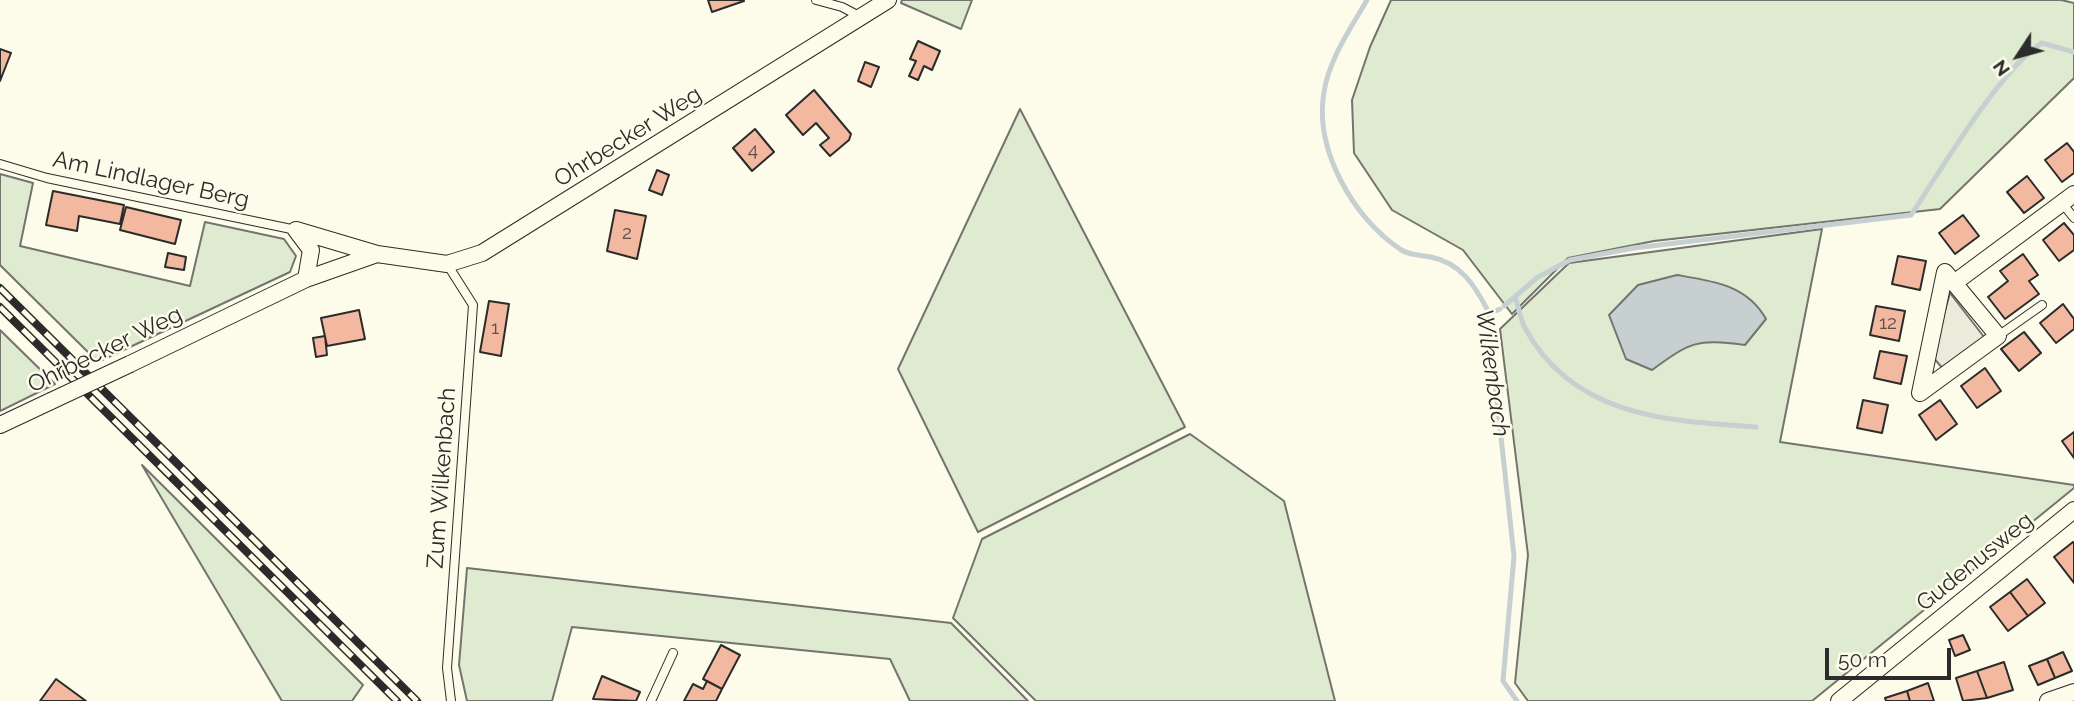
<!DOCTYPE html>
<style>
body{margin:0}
#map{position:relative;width:2074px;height:701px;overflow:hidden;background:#fdfbea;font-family:Raleway,sans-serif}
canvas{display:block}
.north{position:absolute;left:1983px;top:21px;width:70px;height:70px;-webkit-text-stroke:5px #fdfbea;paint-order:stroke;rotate:234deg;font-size:19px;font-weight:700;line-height:28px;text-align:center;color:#2b2b2b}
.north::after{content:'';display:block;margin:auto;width:24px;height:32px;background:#2b2b2b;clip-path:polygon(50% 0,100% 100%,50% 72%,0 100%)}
.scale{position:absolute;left:1825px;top:648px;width:126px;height:32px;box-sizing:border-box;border:4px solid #2b2b2b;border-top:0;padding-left:9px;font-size:21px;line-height:24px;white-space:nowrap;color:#2b2b2b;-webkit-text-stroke:5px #fdfbea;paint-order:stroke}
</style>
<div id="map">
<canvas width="2074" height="701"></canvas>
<div class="north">N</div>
<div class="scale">50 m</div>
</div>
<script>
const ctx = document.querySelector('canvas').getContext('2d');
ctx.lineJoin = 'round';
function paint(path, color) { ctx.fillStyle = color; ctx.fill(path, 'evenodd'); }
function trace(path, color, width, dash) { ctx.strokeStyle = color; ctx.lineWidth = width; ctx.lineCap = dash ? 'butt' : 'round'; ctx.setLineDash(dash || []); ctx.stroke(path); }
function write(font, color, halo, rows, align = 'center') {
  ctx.font = font + ' Raleway,sans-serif'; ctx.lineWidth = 5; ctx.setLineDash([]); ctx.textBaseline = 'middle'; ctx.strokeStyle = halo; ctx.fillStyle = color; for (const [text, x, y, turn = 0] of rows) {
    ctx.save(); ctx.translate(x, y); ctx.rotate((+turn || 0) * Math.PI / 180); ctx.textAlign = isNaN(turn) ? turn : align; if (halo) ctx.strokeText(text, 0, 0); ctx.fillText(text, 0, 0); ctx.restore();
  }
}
const green = new Path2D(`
 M902,0H972L961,29L901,3Z
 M1391,0H2061L2074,3V78L1940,209L1654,241L1568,258L1512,314L1463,250L1392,210L1354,153L1352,100L1370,47Z
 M1020,109L1185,427L978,532L898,369Z
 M0,174L33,183L20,246L190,286L205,222L284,239L296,256L290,272L98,362L0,265Z
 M1822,229L1780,442L2074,485V488L1812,701H1528L1515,683L1528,555L1500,329L1569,263Z
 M0,330L55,384L0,411Z
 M1190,434L1284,501L1335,701H1036L953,618L982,539Z
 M142,465L363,685L352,701H282Z
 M467,568L951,623L1028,701H910L890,659L572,627L552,701H467L459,665Z`);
paint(green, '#deebd1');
trace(green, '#74746e', 2);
const parking = new Path2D(`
 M1950,293L1984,337L1944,370L1932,356Z`);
paint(parking, '#eceadb');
trace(parking, '#74746e', 2);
const water = new Path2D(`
 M1677,275C1713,281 1747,285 1766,319L1745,345C1696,339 1692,341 1652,370L1626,359L1609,315L1638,285Z`);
paint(water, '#c7d0d0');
trace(water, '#74746e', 2);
trace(new Path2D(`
 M1367,0C1351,28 1329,59 1324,92C1314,149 1353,218 1400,249C1407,255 1421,255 1431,257C1460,263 1474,284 1487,309L1514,556L1503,681L1517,701
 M1515,297C1519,307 1520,319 1525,328C1573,417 1668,421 1756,427
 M1504,306L1538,277L1570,260L1634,248L1911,215C1941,170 2000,69 2042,43L2074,52
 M1488,314L1500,309`), '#c7d0d0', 5);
const building = new Path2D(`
 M708,0H743L744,1L712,12Z
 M918,41L940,51L932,70L924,66L918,80L909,76L916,61L910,59Z
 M0,49L11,53L0,81Z
 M865,62L879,67L871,87L858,81Z
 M814,90L851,134L849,140L830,156L820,145L829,138L816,123L803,135L786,115Z
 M755,129L774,152L752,171L733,148Z
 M2067,143L2074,152V173L2062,182L2045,160Z
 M657,170L669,175L662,195L649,190Z
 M2027,176L2044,198L2024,213L2007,192Z
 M53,191L124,205L120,224L79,216L77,231L46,225Z
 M126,207L181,220L175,244L120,230Z
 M615,210L646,216L637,259L607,251Z
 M1963,215L1979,236L1955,254L1939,233Z
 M2064,223L2074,235V250L2059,261L2043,240Z
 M168,253L186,257L184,270L165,267Z
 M2023,254L2038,275L2029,281L2039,294L2005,319L1988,297L2008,281L2000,271Z
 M1898,256L1926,261L1920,290L1892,284Z
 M489,301L509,304L501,356L480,352Z
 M2063,304L2074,319V329L2056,343L2040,323Z
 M1876,306L1905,311L1899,341L1870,335Z
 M359,310L365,339L327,346L321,318Z
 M2024,332L2041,353L2019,371L2001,349Z
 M325,336L327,355L316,357L313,338Z
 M1880,351L1907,356L1901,384L1874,378Z
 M1985,368L2001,391L1977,408L1961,386Z
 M1863,400L1888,405L1882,433L1857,428Z
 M1940,400L1957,424L1936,440L1919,415Z
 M2074,432V458L2062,441Z
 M2073,542L2074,543V583L2054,557Z
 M2027,579L2045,603L2028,616L2010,592Z
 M2010,592L2028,616L2008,631L1990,607Z
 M1963,635L1970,650L1955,656L1949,640Z
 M721,645L740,655L722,689L703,679Z
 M2063,652L2072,671L2055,678L2047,659Z
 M2047,659L2055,678L2038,685L2029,666Z
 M2004,662L2013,690L1987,698L1977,671Z
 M1977,671L1987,698L1963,701L1956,678Z
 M602,676L640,692L636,701L593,699Z
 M56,679L86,701H40Z
 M707,681L722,689L716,701H684L693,684L703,689Z
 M1928,683L1934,701H1910L1907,691Z
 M1907,691L1910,701H1886L1885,698Z`);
paint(building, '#f2b8a0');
trace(building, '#2b2b2b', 2);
const service = new Path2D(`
 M816,0L842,7L861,17
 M0,164L47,178L296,230
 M2062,203L2074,218
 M447,264L473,305L447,668L451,701
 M1998,336L2042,305
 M651,701L673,653`);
const minor = new Path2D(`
 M296,230L377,254L447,264L482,253L888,0
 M1945,272L1998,336L1920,393Z
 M306,279L377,254
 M1954,283L2074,194
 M130,364L306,279L311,250L296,230
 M0,425L51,401
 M1839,701L2074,510
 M2048,701L2074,692`);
trace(service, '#2b2b2b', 10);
trace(minor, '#2b2b2b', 18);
trace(service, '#fdfbea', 8);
trace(minor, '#fdfbea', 16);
const rail = new Path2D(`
 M0,288L417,701
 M0,307L397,701`);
trace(rail, '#2b2b2b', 8);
trace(rail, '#fdfbea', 5, [16]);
const minorBridge = new Path2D(`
 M51,401L130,364`);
trace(minorBridge, '#2b2b2b', 18, []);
trace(minorBridge, '#fdfbea', 16);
write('19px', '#5d4e48', null, [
 ["4",753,150],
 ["2",627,233],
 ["12",1888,323],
 ["1",495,328]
]);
write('23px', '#2b2b2b', '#fdfbea', [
 ["Ohrbecker Weg",628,137,-32],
 ["Am Lindlager Berg",151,180,12],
 ["Ohrbecker Weg",105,350,-26],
 ["Zum Wilkenbach",442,478,-86],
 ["Gudenusweg",1975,562,-39]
]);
write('italic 24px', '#2b2b2b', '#fdfbea', [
 ["Wilkenbach",1492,373,82]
]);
</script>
